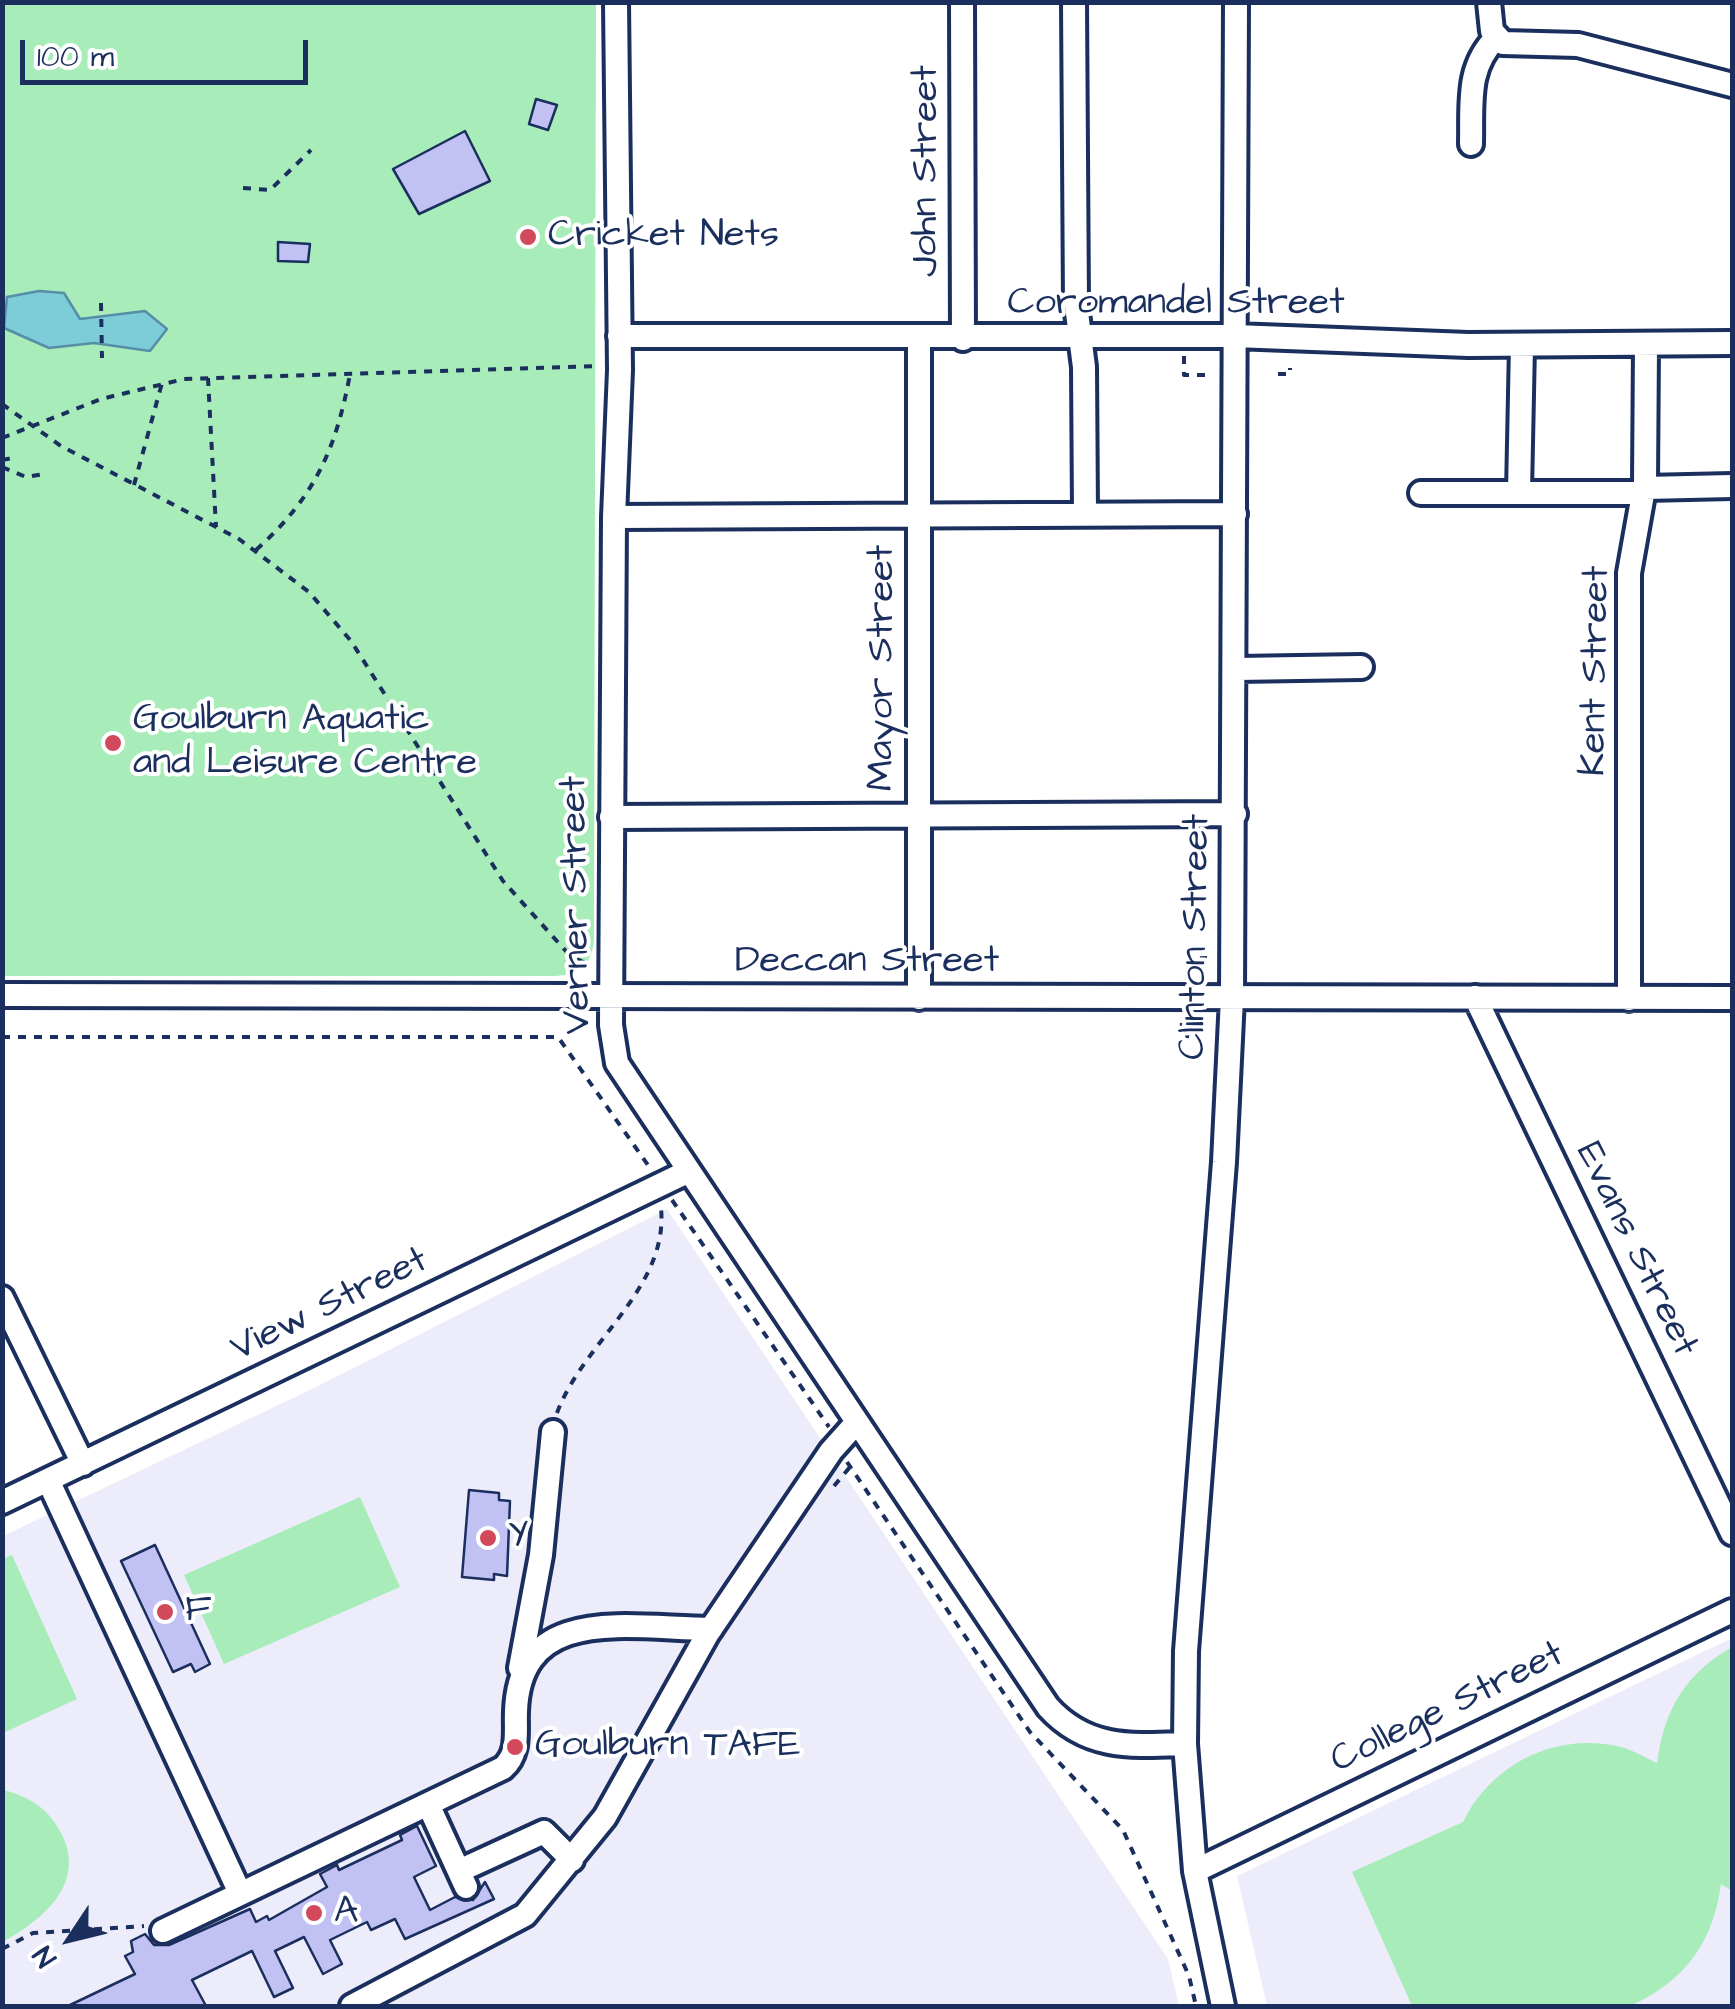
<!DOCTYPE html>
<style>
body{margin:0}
#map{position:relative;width:1735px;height:2009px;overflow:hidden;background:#fff;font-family:"Architects Daughter",sans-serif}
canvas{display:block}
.frame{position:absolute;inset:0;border:5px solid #1b2f5e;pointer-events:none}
.north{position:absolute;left:20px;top:1889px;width:100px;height:100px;-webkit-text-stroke:8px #fff;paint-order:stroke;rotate:235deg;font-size:28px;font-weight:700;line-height:40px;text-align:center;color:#1b2f5e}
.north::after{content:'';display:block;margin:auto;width:35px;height:45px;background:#1b2f5e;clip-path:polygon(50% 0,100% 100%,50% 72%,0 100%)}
.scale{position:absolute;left:20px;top:40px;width:288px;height:45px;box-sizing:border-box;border:5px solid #1b2f5e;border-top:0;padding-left:12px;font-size:30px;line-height:35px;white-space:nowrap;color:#1b2f5e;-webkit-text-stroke:8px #fff;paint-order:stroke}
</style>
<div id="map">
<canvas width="1735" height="2009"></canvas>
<div class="frame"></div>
<div class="north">N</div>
<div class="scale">100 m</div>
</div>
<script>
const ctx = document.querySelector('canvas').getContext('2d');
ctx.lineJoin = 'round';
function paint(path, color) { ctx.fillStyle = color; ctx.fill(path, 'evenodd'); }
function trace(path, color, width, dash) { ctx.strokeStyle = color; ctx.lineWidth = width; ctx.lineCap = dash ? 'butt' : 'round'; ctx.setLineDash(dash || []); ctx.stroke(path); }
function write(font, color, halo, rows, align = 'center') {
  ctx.font = font + ' "Architects Daughter",sans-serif'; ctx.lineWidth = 8; ctx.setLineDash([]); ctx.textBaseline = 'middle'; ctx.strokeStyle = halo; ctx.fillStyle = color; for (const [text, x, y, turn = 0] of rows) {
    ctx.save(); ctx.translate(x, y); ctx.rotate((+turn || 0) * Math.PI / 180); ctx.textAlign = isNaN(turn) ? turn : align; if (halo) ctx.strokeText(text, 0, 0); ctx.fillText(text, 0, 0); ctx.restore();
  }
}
paint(new Path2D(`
 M667,1209L1168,1959L1179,2006H3V1536L314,1388Z
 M1732,1638V2006H1267L1237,1876Z`), '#ececfb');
paint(new Path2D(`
 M2,3H596L594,941C591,966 580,974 556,976H3Z
 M360,1497L400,1587L224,1664L184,1575Z
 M12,1555L77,1699L3,1733V1559Z
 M1732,1647V1891L1721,1884C1713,1943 1685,1981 1630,2006H1412L1352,1872L1463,1822C1491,1764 1556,1731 1621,1747C1633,1750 1645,1758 1657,1763C1664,1710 1685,1674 1732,1647Z
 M3,1790C24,1795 42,1804 55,1823C92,1877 49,1916 3,1942Z`), '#a8edb9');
const water = new Path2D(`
 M39,291L64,293L80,319L145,311L167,329L150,351L94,343L49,348L4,328L7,297Z`);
paint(water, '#7dcdd9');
trace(water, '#568ea8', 2.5);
const building = new Path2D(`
 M536,99L557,105L548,130L529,124Z
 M465,131L490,181L419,214L393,169Z
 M278,242L310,244L308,262L278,261Z
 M469,1490L499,1493V1500L510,1501L507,1576L494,1574V1580L462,1577Z
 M155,1545L210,1664L195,1672L191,1664L173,1672L121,1561Z
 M417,1826L436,1866L414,1877L430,1910L455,1897L473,1900L485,1882L494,1899L405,1939L395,1919L371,1930L367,1922L330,1940L342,1964L323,1974L304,1937L275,1951L293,1988L274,1997L252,1951L192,1980L206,2006H68L135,1974L125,1956L133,1952L131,1941L145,1934L154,1945H169L250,1909L256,1922L267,1916L269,1920L327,1887L320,1874L337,1865L339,1870L402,1840L400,1835Z`);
paint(building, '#c1c1f3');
trace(building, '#1b2f5e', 2.5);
const minor = new Path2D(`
 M616,2L620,370L614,517L611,1025L617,1063L1048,1707C1087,1750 1132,1746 1185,1744
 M962,2L963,339
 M1074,2L1076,305L1084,367L1085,513
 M1489,2L1492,31L1503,43L1578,45L1732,85
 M1471,144C1472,103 1466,67 1497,37
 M619,336H1235L1468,345L1732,343
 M919,339V998
 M1645,488L1732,486
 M1519,492L1522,345
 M1421,493H1643
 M614,517L1235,514
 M1237,669L1361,667
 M611,817L1235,814
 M2,995L1732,998
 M1475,997L1732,1533
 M1629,999V573L1645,483L1646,346
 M2,1298L83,1464
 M48,1480L240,1893
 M2,1502L687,1172
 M520,1668L541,1555L553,1432
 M428,1804L466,1887
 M459,1871L544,1832L572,1860
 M1195,1871L1732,1611
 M163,1931L503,1768C520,1753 515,1732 516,1711C520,1602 633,1629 711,1629
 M352,2006L525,1915L605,1817L708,1633L831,1451L857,1422
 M1223,2006L1195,1871L1185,1744L1186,1651L1224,1162L1232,998L1236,2`);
trace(minor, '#1b2f5e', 30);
trace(new Path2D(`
 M243,188L270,190L311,150
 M1273,299H1291L1292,308
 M101,303L102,358
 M1184,315V297H1211
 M1184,356V375H1210
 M1278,374H1290V368
 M208,378L216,527
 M2,404L61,446L239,539L309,592L351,641L503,881L573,959
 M2,438L101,399L184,379L600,366
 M2,460L12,458
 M2,467L26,477L44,474
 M134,485L162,383
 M256,550C314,498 336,450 350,374
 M577,959L587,964
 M1188,978L1187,959L1207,958
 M2,1037H558L650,1168
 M1187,1038L1188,1028
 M672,1200L829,1427
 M557,1413C583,1342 669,1288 661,1208
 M847,1462L1030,1732L1123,1830L1189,1976L1196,2006
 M834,1486L850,1467
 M2,1949L33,1933L144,1926`), '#1b2f5e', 4, [8, 8]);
trace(minor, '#fff', 22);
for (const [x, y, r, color] of [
 [528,237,10,"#d1495b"],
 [113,743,10,"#d1495b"],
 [488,1538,10,"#d1495b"],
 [165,1612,10,"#d1495b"],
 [515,1747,10,"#d1495b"],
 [314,1913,10,"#d1495b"]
]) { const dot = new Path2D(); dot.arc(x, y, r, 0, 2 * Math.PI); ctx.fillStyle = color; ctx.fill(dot); trace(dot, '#fff', 4); }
write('38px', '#1b2f5e', '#fff', [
 ["John Street",928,171,-90],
 ["Coromandel Street",1176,305],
 ["Mayor Street",884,668,-90],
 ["Kent Street",1597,671,-89],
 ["Verner Street",578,905,-91],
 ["Clinton Street",1197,937,-89],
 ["Deccan Street",867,963],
 ["Evans Street",1635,1250,64],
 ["View Street",330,1306,-26],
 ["College Street",1448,1709,-26]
]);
write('38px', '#1b2f5e', '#fff', [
 ["Cricket Nets",548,237],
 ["Goulburn Aquatic",133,721],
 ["and Leisure Centre",133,765],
 ["Y",508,1538],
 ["F",185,1612],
 ["Goulburn TAFE",535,1747],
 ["A",334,1913]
], 'left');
</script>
